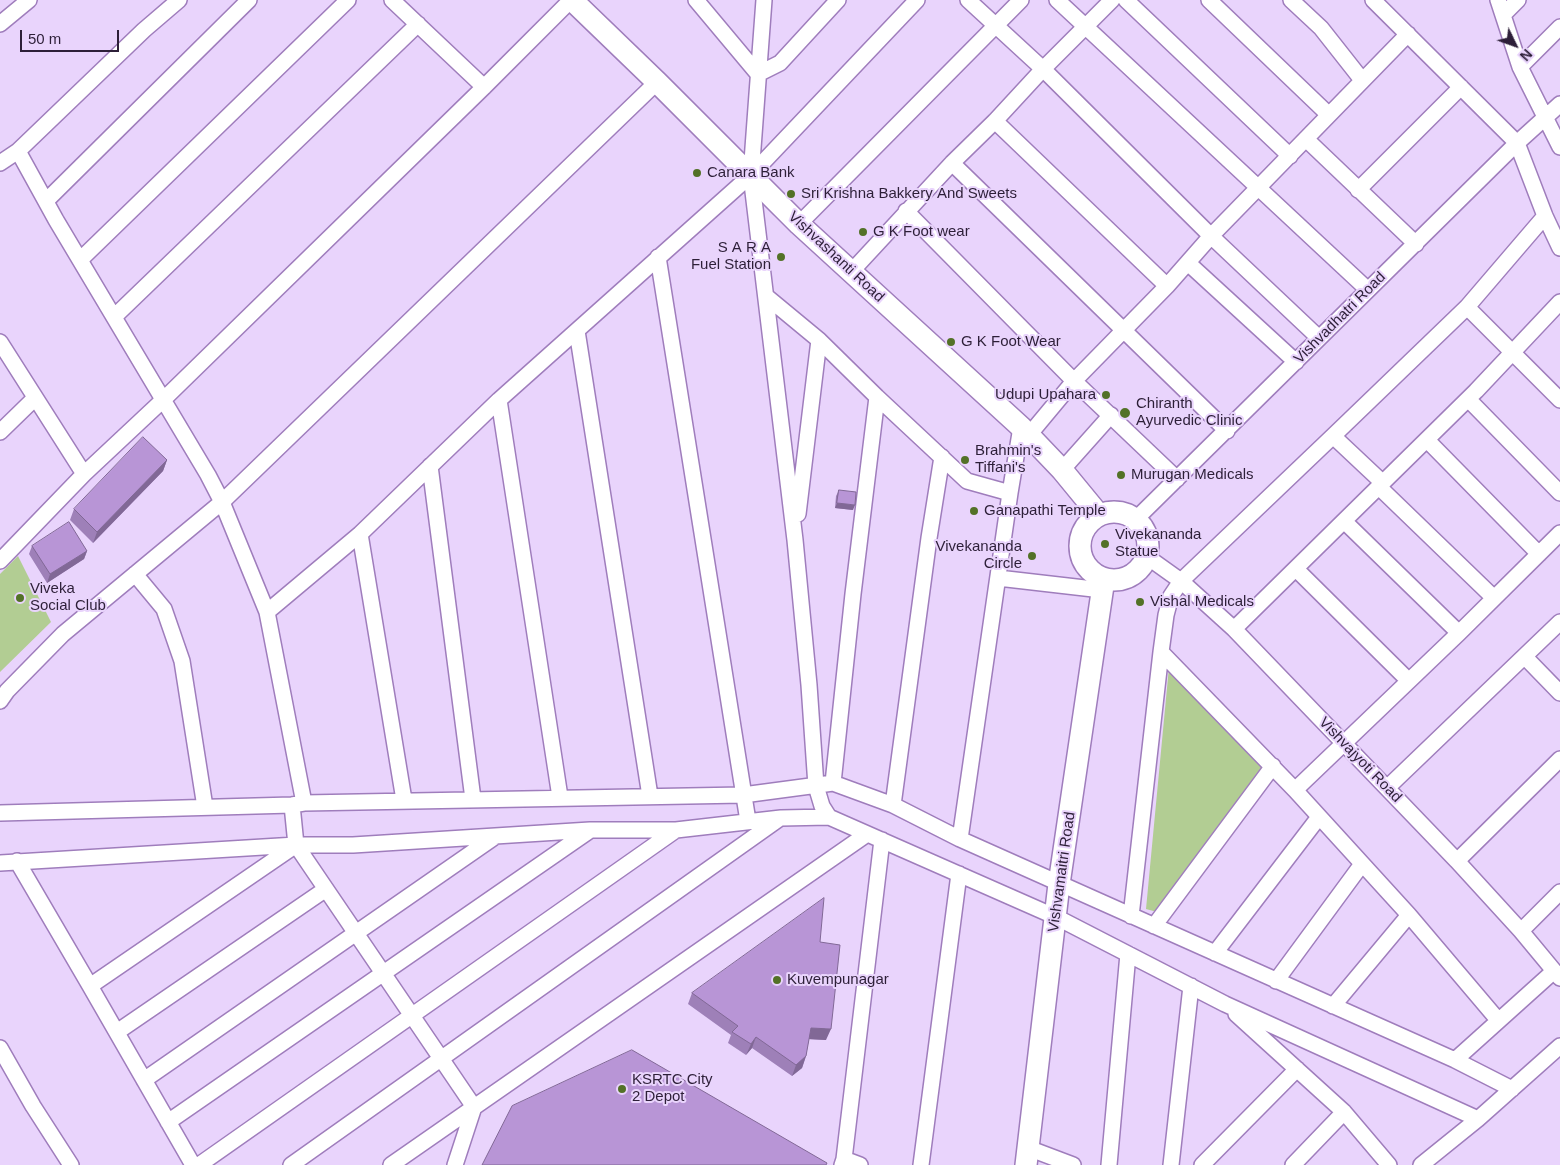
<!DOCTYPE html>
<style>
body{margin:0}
#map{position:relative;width:1560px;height:1165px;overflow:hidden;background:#e9d4fc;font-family:Helvetica,sans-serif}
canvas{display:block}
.north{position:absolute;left:1490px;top:20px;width:50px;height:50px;-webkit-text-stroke:4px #e9d4fc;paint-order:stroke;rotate:132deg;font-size:14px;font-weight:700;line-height:20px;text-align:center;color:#2d1f38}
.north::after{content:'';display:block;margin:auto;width:18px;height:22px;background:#2d1f38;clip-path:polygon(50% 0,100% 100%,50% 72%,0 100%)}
.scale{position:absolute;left:20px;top:30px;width:99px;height:22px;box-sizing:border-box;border:2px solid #2d1f38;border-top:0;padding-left:6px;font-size:15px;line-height:18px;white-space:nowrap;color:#2d1f38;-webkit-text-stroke:4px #e9d4fc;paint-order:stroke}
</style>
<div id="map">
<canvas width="1560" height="1165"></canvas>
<div class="north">N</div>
<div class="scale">50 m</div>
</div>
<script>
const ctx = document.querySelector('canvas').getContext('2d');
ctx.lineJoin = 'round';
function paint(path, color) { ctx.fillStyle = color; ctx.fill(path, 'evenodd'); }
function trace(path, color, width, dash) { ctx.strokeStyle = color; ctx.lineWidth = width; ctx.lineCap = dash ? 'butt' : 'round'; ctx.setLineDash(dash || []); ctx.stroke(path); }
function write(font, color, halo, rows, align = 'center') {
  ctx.font = font + ' Helvetica,sans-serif'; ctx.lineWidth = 4; ctx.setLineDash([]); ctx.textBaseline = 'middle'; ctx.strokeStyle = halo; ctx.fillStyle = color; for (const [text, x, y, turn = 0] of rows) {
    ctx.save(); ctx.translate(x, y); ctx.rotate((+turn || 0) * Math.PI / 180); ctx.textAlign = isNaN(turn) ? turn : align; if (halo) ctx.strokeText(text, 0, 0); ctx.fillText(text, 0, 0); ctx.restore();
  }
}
paint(new Path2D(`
 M18,556L51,622L0,672V574Z
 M1169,667L1263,769L1157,912L1146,909Z`), '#b2cd93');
const street = new Path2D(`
 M392,0L484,87
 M696,0L758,74L780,63L838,0
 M764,0L751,175L795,540L809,685L816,786L822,806L829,817
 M968,0L1043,69L1211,236L1319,338
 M1057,0L1368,290
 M1126,0L1290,156
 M1209,0L1329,115
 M1291,0L1321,28L1362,80
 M1373,0L1517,143L1545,216L1560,248
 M1498,0L1520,67L1560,147
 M1503,15L1518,0
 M0,24L29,0
 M1520,67L1560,27
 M995,121L1167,286
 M1307,140L1416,244
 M18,151L56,220L208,475L222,502L267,612L304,803
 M0,163L18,151L144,30L179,0
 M952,163L1227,431
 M1358,190L1461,87
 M46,201L249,0
 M906,211L1074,381L1177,479
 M799,224L1021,0
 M658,257L748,821
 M80,260L348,0
 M1188,263L1296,362
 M851,272L952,163L995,121L1043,69L1112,0
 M767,297L819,340L877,397L967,481L1010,493
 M1467,307L1560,400
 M114,317L418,24
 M577,331L650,796
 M0,342L84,474
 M1468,399L1560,493
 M499,400L560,797
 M0,432L35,398
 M1029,435L1074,381L1167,286L1211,236L1408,34
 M1333,436L1383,483
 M1427,440L1539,554
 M430,466L473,799
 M1062,470L1111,415
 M1379,487L1494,598
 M798,514L819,340
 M1135,520L1517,143L1560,104
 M1344,521L1459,633
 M360,534L404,800
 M1146,556L1181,581L1234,629L1457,861L1521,931L1560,978
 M0,561L84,474L163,400L484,87L571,0
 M1296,569L1408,680
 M135,574L164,609L182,661L205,807
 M998,578L1102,590
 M267,612L360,534L499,400L751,175L917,0
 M1234,629L1476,391L1560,302
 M1161,652L1295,790L1409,915L1498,1020
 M1525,657L1560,693
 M0,701L7,691L63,634L222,502L657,82
 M833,783L853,594L877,397
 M1387,788L1560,622
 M1295,790L1459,633L1560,533
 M292,805L296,845
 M893,805L929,538L942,457
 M0,813L292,805L304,803L743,795L833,783L893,805L960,839L1455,1060L1512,1089
 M960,839L1010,493L1021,427
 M17,861L90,986L193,1165
 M1457,861L1560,759
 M0,863L296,845H353L590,830H676L781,818L829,817L1056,917L1225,1004L1478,1119
 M1131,916L1161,652L1166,615L1171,596L1181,581L1333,436L1467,307L1545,216
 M1154,926L1273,766
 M1521,931L1560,892
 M1215,953L1319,817
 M1276,981L1362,864
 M90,986L296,845L474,1107L455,1165
 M1333,1006L1409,915
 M1236,1014L1344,1112L1389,1165
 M117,1032L326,889
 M0,1048L33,1106L71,1165
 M1455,1060L1554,971
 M144,1080L493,838
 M168,1122L589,831
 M1028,1148L1073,1165
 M844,1159L860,1165
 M199,1165L676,830
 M291,1165L779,819
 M391,1165L867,834
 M842,1165L844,1159L882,840
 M921,1165L959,874
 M1109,1165L1128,954
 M1171,1165L1191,986
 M1202,1165L1297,1069
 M1293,1165L1344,1112
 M1421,1165L1478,1119L1560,1046`);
const secondary = new Path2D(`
 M572,0L657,82L799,224L1021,427L1062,470L1099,515
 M1080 546a34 34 0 1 1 68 0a34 34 0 1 1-68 0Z
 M1026,1165L1059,884L1104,579`);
trace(street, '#9f7dbc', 18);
trace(secondary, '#9f7dbc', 24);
trace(street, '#fff', 15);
trace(secondary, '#fff', 21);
paint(new Path2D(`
 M167,460L163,471L93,543L70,520L74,509Z
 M839,490L853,510L835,508L836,496Z
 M32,546L87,551L84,559L47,583L29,554Z
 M820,942L826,1040L809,1039L806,1056L802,1068L792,1076L752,1048L746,1055L728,1043L731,1035L688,1004L692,993Z`), '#9e80b8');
paint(new Path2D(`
 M167,460L163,471L93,543L97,532Z
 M837,503L855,505L853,510L835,508Z
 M87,551L84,559L47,583L50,574Z
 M811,1028L831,1029L826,1040L807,1039Z
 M756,1037L752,1048L746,1055L751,1044Z
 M806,1056L802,1068L792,1076L796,1065Z`), '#816896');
const building = new Path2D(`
 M143,437L167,460L97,532L74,509Z
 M839,490L856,492L855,505L837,503Z
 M69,522L87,551L50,574L32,546Z
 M824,898L820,942L840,945L831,1029L811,1028L806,1056L796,1065L756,1037L751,1044L732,1032L738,1026L692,993Z
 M632,1050L827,1163L826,1165H482L512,1106Z`);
paint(building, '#b895d6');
trace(building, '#816896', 1);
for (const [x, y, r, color] of [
 [697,173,5,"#537127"],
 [791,194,5,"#537127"],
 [863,232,5,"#537127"],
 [781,257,5,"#537127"],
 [951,342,5,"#537127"],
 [1106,395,5,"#537127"],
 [1125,413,6,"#537127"],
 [965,460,5,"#537127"],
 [1121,475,5,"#537127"],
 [974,511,5,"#537127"],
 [1105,544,5,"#537127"],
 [1032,556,5,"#537127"],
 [20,598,5,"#537127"],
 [1140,602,5,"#537127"],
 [777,980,5,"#537127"],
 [622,1089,5,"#537127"]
]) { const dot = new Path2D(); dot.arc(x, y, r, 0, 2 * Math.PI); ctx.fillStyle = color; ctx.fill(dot); trace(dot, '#e9d4fc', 2); }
write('15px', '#2d1f38', '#e9d4fc', [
 ["Canara Bank",707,173],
 ["Sri Krishna Bakkery And Sweets",801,194],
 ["G K Foot wear",873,232],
 ["S A R A",771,248,"right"],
 ["Fuel Station",771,265,"right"],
 ["G K Foot Wear",961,342],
 ["Udupi Upahara",1096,395,"right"],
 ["Chiranth",1136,404],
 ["Ayurvedic Clinic",1136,421],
 ["Brahmin's",975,451],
 ["Tiffani's",975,468],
 ["Murugan Medicals",1131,475],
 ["Ganapathi Temple",984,511],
 ["Vivekananda",1115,535],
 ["Statue",1115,552],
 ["Vivekananda",1022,547,"right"],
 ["Circle",1022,564,"right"],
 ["Viveka",30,589],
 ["Social Club",30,606],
 ["Vishal Medicals",1150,602],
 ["Kuvempunagar",787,980],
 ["KSRTC City",632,1080],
 ["2 Depot",632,1097]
], 'left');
write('15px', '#2d1f38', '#e9d4fc', [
 ["Vishvashanti Road",836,257,43],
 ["Vishvadhatri Road",1340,318,-45],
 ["Vishvajyoti Road",1360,760,46],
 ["Vishvamaitri Road",1062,872,-82]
]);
</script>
